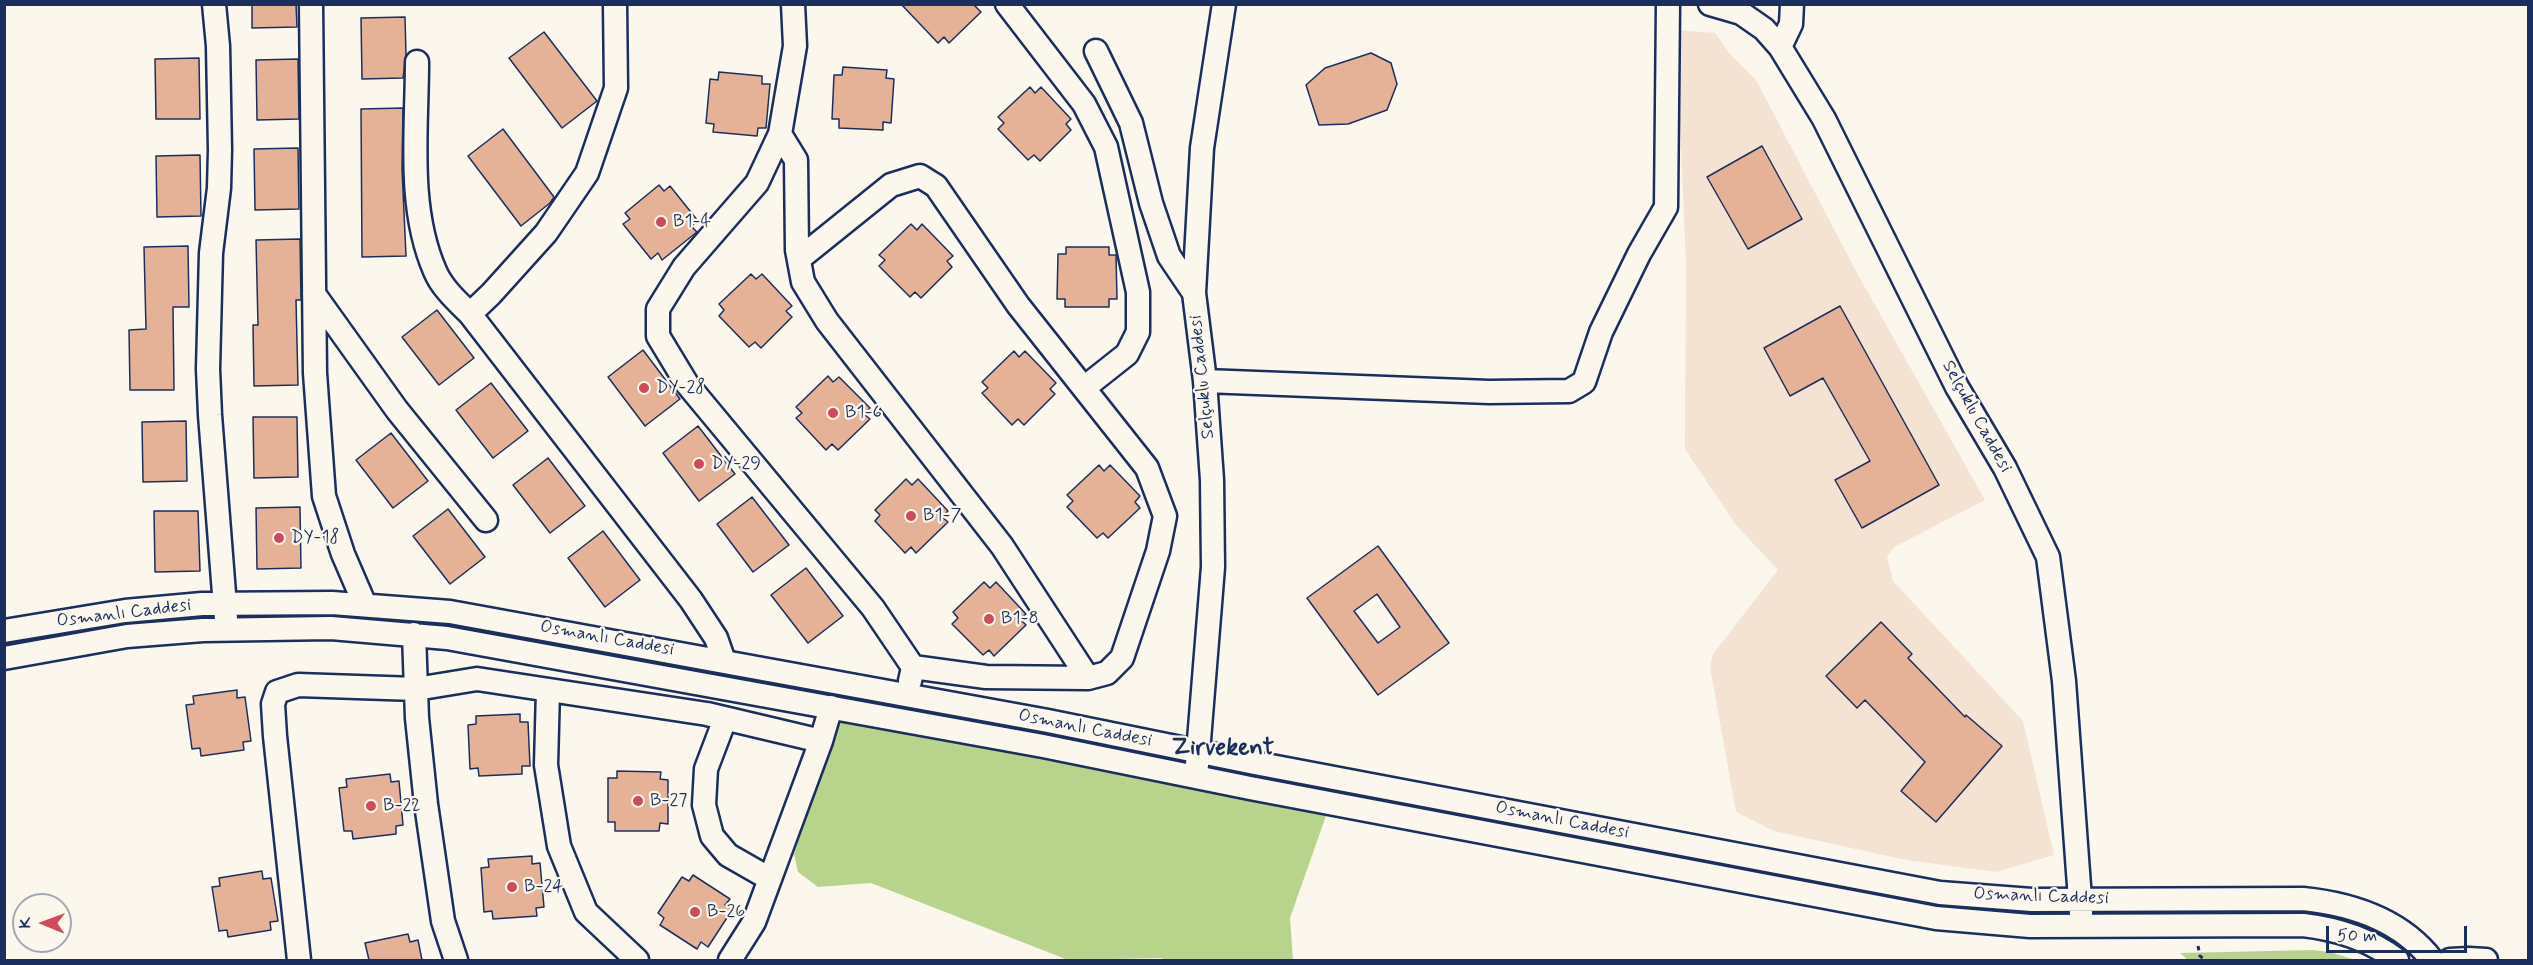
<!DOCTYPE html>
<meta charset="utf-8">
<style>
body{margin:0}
#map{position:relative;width:2533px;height:965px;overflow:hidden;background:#fbf7ec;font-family:Mynerve,sans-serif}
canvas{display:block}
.frame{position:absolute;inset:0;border:6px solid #1b2f5e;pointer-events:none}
.north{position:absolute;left:12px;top:893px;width:60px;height:60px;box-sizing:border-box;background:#fbf7ec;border:2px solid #a1a7b3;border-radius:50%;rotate:271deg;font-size:16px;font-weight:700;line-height:24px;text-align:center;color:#1b2f5e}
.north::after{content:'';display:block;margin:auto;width:21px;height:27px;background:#d1495b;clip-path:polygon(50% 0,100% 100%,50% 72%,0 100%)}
.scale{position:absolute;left:2326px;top:926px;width:141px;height:27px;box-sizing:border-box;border:3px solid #1b2f5e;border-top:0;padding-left:8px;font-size:18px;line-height:21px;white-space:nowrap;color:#1b2f5e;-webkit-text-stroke:4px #fbf7ec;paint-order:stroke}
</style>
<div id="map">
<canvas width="2533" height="965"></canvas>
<div class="frame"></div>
<div class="north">K</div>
<div class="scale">50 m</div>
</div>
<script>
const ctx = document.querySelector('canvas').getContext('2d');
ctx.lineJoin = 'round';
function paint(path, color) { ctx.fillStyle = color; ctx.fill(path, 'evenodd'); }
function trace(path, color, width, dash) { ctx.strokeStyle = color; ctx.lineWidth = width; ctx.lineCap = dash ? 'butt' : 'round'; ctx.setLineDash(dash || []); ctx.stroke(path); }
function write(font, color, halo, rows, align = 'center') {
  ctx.font = font + ' Mynerve,sans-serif'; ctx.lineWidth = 4.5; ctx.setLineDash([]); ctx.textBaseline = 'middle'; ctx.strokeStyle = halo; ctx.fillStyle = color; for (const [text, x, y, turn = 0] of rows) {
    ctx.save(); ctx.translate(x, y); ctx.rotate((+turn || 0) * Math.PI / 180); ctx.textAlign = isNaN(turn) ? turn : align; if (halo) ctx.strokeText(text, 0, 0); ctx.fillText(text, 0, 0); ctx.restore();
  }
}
paint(new Path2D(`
 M1676,30L1715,33L1730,54L1756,80L1858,275L1985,500L1894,547L1887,557L1893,581L2023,721L2054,855L1996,872L1906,860L1774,831L1736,812L1710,667L1713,654L1778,570L1736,525L1685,449L1686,265Z`), '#f4e2d2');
paint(new Path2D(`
 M839,719L1327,813L1290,918L1293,960H1165L1161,958L1068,960L871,883L818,887L798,872L794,854Z
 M2313,950L2330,952L2355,960H2188L2180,953Z`), '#b8d48c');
const building = new Path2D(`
 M252,4H296L297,27L252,28Z
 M901,4H973L981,12L949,43L944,37L938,43Z
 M405,17L406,55L403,78L362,79L361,18Z
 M544,32L597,101L562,128L509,58Z
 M1371,53L1391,63L1397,84L1387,110L1348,124L1319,125L1306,85L1325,68Z
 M199,58L200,119H156L155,59Z
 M298,59L299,119L257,120L256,60Z
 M843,67L887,70L886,78L894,79L891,123L883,122V130L839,128V119H832L834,75H842Z
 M719,72L762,76V84H770L766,128H758L757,136L713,132L714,124L706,123L710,79L718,80Z
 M1030,87L1035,93L1041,87L1071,119L1066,124L1071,130L1040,161L1034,155L1028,160L998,129L1004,123L998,117Z
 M403,108L402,169L406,256L362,257L361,109Z
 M503,129L554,197L550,203L521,226L468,156Z
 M1762,146L1802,219L1748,249L1707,177Z
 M298,148L299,209L255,210L254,149Z
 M200,155L201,216L157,217L156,156Z
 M659,185L664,191L670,186L698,221L691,226L697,232L662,260L658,253L651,259L623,224L630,219L625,213Z
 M911,224L917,230L922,224L953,256L947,261L952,267L921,298L915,292L910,297L879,266L885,260L879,255Z
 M300,239L301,300H296L298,385L254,386L253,325H258L256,240Z
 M188,246L189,307H173L174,390H130L129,330L146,329L144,247Z
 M1066,247H1109V255H1116L1117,299H1109V307H1065V299H1057L1058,254H1066Z
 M751,274L756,279L762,274L792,306L786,311L792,317L761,348L755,342L749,347L719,316L724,310L719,304Z
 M1840,306L1939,485L1862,528L1835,480L1870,461L1823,378L1790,396L1764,348Z
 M437,310L474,358L439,385L402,337Z
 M643,350L680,399L645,426L608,377Z
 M1014,351L1019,357L1025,351L1056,383L1050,389L1055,394L1024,425L1018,419L1012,425L982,393L988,388L982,382Z
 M828,376L833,382L839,377L870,408L864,414L870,419L838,450L832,444L826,450L796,418L802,413L796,407Z
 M491,383L528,431L493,458L456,410Z
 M253,417H297L298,477L254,478Z
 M186,421L187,481L143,482L142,422Z
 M698,426L735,474L699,501L663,453Z
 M391,433L428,481L393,508L356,460Z
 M548,458L585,506L550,533L513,485Z
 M1099,465L1104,471L1110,465L1140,496L1135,502L1140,508L1108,538L1103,533L1097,538L1067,507L1073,501L1067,495Z
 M906,479L912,485L918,479L948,511L942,517L948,522L916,553L911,547L905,553L875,521L880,515L875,510Z
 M752,497L789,545L753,572L717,524Z
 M300,507L301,568L257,569L256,508Z
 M448,509L485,557L450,584L413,536Z
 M154,511H198L200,571L155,572Z
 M603,531L640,580L605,607L568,558Z
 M1378,546L1449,643L1378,695L1307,598ZM1377,594L1400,627L1378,643L1354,611Z
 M806,568L843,616L808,643L771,595Z
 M984,582L990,588L996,582L1026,614L1020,619L1026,625L994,656L989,650L983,655L952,624L958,618L953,612Z
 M1881,622L1912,654L1908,658L1965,717L1966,715L2002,746L1936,822L1901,791L1925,762L1865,700L1857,708L1826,676Z
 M237,690V698L245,697L251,741L243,742L244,750L201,756L200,748L192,749L186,705L194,704L193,696Z
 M520,714V722H528L530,766H522V774L479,776L478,768L470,769L468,725L476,724V716Z
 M617,771L661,772L660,779L668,780V824L660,823L659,831H615V822H608V778H617Z
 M390,774L391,782L399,781L403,825L396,826V834L353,839L352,831H344L339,788L347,787L346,779Z
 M532,856V864L540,863L544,907L536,908L537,916L493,919L492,911L484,912L481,868L489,867L488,859Z
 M262,871L263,879L271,878L278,921L270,922L271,930L228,937L227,930L219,931L212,887L220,886L219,878Z
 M693,875L730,899L725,905L732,910L708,947L701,942L697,949L660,925L664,918L658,913L682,877L689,881Z
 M408,934L410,942L418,940L422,960H369L365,943Z`);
paint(building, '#e5b297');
trace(building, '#1b2f5e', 1.5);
const minor = new Path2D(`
 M214,4L218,46L220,150L219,188L211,253L208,369L210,415L226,619
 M311,4L315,373L324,496L343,554L365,605
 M615,4L616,88L587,173L546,233L491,294L470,314L691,600L716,638L724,661
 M793,4L795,46L780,134L757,183L684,267L658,309V336L687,384L873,608L913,667L910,681
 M1007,4L1084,104L1106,147L1138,292V332L1127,354L1084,388
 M1710,4L1741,13L1764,29L1780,47L1824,119L1957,387L2005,468L2048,557L2064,681L2081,913
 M1780,47L1791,24L1792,4
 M1096,51L1131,123L1151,203L1169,256L1194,293
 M417,62C417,131 407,207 435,271C442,288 458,302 470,314
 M780,134L796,160L797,250L803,282L827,321L1002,546L1088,678
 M799,259L891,185L920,176L936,186L1018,305L1147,468L1165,516L1158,551L1122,658L1107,673L1088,678L986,677L913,667
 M314,294L397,410L486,520
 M1205,381L1489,392L1569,391L1584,382L1601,332L1639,254L1666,207L1668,4
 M4,631L125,611L202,604L332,603L450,612L1048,721L1255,763L1940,893L2032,900L2303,899C2352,904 2401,920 2432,960
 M414,634L417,718L426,804L443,921L456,960
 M4,658L127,636L203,630L331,628L447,638L1043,746L1250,788L1936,918L2030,926L2303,925C2338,929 2369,939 2397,960
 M548,690L546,765L559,846L586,912L637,960
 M725,719L706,769L704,805L712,836L728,855L770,879
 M1197,765L1213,567L1212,480L1205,381L1194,293L1202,148L1224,4
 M299,960L275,736L273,704L277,692L298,685L416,689L477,679L707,714L821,741
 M730,960L754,922L821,741L831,707
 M2450,960L2469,959L2486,960`);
trace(minor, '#1b2f5e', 27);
trace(new Path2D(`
 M2198,946L2200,956L2205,960`), '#1b2f5e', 3, [4.5, 4.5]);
trace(minor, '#fbf7ec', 22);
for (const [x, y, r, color] of [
 [661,222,6,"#d1495b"],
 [644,388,6,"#d1495b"],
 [833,413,6,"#d1495b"],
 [699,464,6,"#d1495b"],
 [911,516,6,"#d1495b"],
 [279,538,6,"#d1495b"],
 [989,619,6,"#d1495b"],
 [638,801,6,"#d1495b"],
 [371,806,6,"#d1495b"],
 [512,887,6,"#d1495b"],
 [695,912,6,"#d1495b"]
]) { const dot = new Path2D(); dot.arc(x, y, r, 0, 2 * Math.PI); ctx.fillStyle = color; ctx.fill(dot); trace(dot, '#fbf7ec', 2); }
write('18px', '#1b2f5e', '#fbf7ec', [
 ["B1-4",673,222],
 ["DY-28",656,388],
 ["B1-6",845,413],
 ["DY-29",711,464],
 ["B1-7",923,516],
 ["DY-18",291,538],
 ["B1-8",1001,619],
 ["B-27",650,801],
 ["B-22",383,806],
 ["B-24",524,887],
 ["B-26",707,912]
], 'left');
write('18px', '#1b2f5e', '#fbf7ec', [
 ["Selçuklu Caddesi",1203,377,-96],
 ["Selçuklu Caddesi",1976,417,61],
 ["Osmanlı Caddesi",124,614,-7],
 ["Osmanlı Caddesi",607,639,10],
 ["Osmanlı Caddesi",1085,729,11],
 ["Osmanlı Caddesi",1562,821,11],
 ["Osmanlı Caddesi",2041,897,2]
]);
write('bold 24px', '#1b2f5e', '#fbf7ec', [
 ["Zirvekent",1223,749]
]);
</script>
